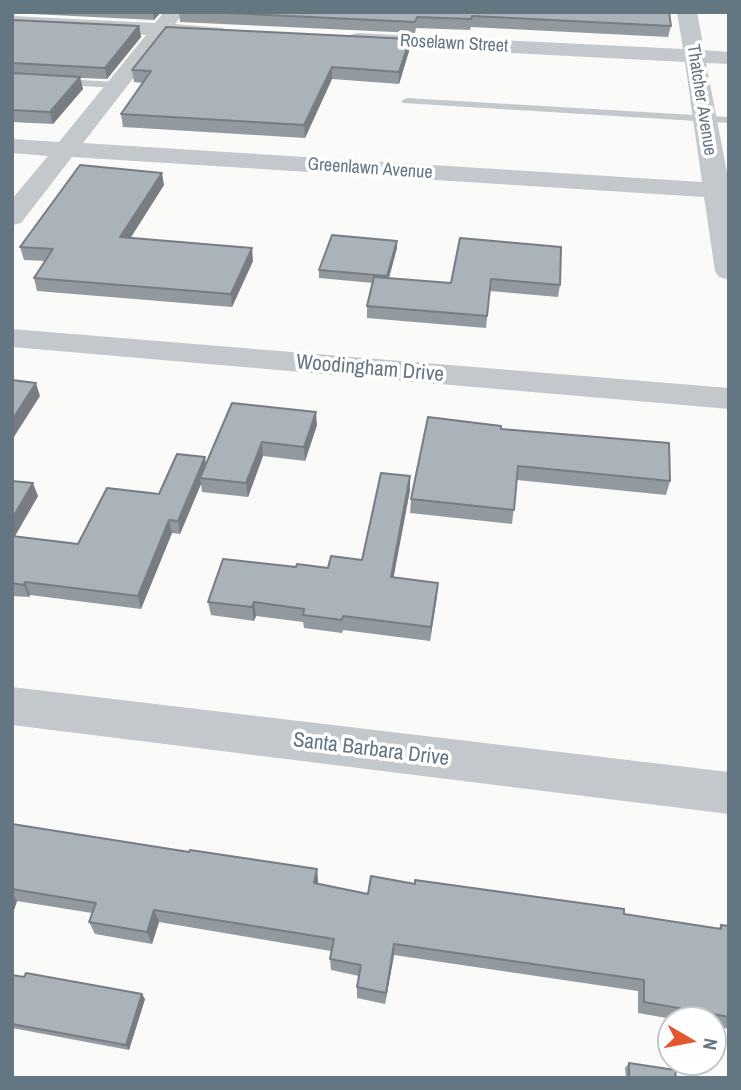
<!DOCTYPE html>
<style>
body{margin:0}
#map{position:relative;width:741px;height:1090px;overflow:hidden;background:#fafaf8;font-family:"Archivo Narrow",sans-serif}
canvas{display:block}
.frame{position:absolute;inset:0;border:14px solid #657683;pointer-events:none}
.north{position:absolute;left:657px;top:1006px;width:70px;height:70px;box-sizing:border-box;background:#fff;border:2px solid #c1c8cd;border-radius:50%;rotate:100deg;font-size:19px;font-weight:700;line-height:28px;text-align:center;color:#657683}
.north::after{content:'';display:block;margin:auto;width:24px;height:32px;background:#e4572e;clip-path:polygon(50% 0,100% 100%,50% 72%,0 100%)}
</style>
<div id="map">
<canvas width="741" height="1090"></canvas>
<div class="frame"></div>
<div class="north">N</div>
</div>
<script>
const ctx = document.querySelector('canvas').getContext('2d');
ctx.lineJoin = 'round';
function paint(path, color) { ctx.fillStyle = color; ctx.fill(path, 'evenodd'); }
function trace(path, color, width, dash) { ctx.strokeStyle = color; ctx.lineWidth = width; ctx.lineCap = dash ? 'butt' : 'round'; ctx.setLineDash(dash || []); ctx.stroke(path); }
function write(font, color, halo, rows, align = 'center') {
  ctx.font = font + ' "Archivo Narrow",sans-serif'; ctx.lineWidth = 7; ctx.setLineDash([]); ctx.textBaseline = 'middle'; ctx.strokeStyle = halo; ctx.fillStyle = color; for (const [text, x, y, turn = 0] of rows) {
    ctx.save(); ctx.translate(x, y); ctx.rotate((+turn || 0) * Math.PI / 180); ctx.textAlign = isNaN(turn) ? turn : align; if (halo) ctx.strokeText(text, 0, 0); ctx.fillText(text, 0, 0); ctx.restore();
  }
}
paint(new Path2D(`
 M12,76L116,82L121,85L116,88L12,82Z
 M407,98L729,117V123L403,103L401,101Z`), '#c3c8cc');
paint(new Path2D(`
 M164,12H180L182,15L175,24L223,28L226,32L223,36L216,38L166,36L83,143L702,182L685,62L357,45L350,43L347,39L350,35L357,33L683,49L677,12H697L704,50L729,52V64L706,63L729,183V280L719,277L715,271L704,197L72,157L21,223L12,225V199L48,156L12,153V139L59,142L146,35L12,28V16L155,23Z
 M12,329L729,388V409L12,347Z
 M12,687L729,772V814L12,725Z`), '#c3c8cc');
paint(new Path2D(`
 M12,12H161L154,20L12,13Z
 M179,12H669L671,26L668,37L471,27L470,30L416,28L415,33L180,22Z
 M12,20L139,26L141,37L107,79L80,78L83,89L53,124L12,122Z
 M409,51L399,84L332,79L305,138L123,127L121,114L143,83L134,82L132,70Z
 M164,185L130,238L253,261L232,307L37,291L34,278L45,261L24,260L20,247Z
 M460,238L560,285L558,297L490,291L486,328L367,318V306L373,283L319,278V270L397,241V248L389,278L451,283Z
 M232,403L317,425L305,461L263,456L248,497L202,492L201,484L180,534L172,533L141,609L30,595L29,597L12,596V481L38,496L15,536L78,544L206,464Z
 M501,429L670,481L666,495L517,480L512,524L410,513L411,499Z
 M410,476V490L393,578L438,583L430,641L343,630L342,633L304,628L303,622L256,616L254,621L211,615L208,602L296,567L328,568L362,560Z
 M12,824L189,852L317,869L318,884L368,894L415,884L624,914L718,929L721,925L729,926V1029L713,1026V1020H678L638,1013V991L394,955L385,1004L357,998V987L359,976L331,970L330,959L331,951L159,922L152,944L95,934L89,922L92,913L17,901L14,910H12Z
 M12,975L145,999L129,1050L12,1028Z
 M629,1063L676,1078H626L625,1068Z`), '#929a9f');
paint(new Path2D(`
 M153,12H161L154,20Z
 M139,26L141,37L107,79L105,68Z
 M410,39L409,51L399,84V72Z
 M332,67V79L305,138L304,125Z
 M80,77L83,89L53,124L50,112Z
 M162,173L164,185L123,250L120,237Z
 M397,241V248L387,284V276Z
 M252,248L253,261L232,307L231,294Z
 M36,383L40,396L12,440V420Z
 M316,412L317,425L305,461L304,447Z
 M262,442L263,456L248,497L246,483Z
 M205,457L207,470L200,478L201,484L180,534L178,521Z
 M410,476V490L391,591V577Z
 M33,483L38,496L12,541V519Z
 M169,520L172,533L141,609L138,596Z
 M25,582L30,595L29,597L24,585Z
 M438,583L437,597L430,641L431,627Z
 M254,602L256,616L254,621L252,607Z
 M317,869L318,882L316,896L314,883Z
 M12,892L17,901L14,910L12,907Z
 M154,910L159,922L152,944L147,932Z
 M394,944V955L385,1004L386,993Z
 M142,994L145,999L129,1050L126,1045Z`), '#777d82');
const building = new Path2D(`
 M206,12H669L671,26L472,16L471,19L417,17L415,22Z
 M12,20L139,26L105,68L12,63Z
 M166,27L410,39L399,72L332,67L304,125L121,114L151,71L132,70Z
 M12,73L80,77L50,112L12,110Z
 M80,165L162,173L120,237L252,248L231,294L34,278L53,249L20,247Z
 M332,235L397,241L387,276L319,270Z
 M460,238L561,247L560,285L491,279L487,316L367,306L374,277L451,283Z
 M12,380L36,383L12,420Z
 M232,403L316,412L304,447L262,442L246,483L200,478Z
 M428,417L501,426V429L669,443L670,481L518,466L514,510L411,499Z
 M177,454L205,457L178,521L169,520L138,596L25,582L24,585L12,583V536L78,544L107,488L159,494Z
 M381,473L410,476L391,577L438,583L431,627L343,616L342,620L303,615L304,609L254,602L252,607L208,602L223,559L296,567L297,564L328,568L331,556L362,560Z
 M12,481L33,483L12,519Z
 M12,824L189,852L190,850L317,869L314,883L368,894L371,876L415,884V880L624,909V914L721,929V925L729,926V1017L644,1002V980L394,944L386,993L357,987L361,965L330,959L334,939L154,910L147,932L89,922L96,903L12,889Z
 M26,973L142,994L126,1045L12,1024V975L24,977Z
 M629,1063L675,1070L676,1078H629Z`);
paint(building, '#aab3b9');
trace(building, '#777d82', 2);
write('18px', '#657683', '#fff', [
 ["Roselawn Street",454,44,3],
 ["Thatcher Avenue",701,100,81],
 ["Greenlawn Avenue",370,169,4]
]);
write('21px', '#657683', '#fff', [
 ["Woodingham Drive",370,369,5],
 ["Santa Barbara Drive",371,750,7]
]);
</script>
